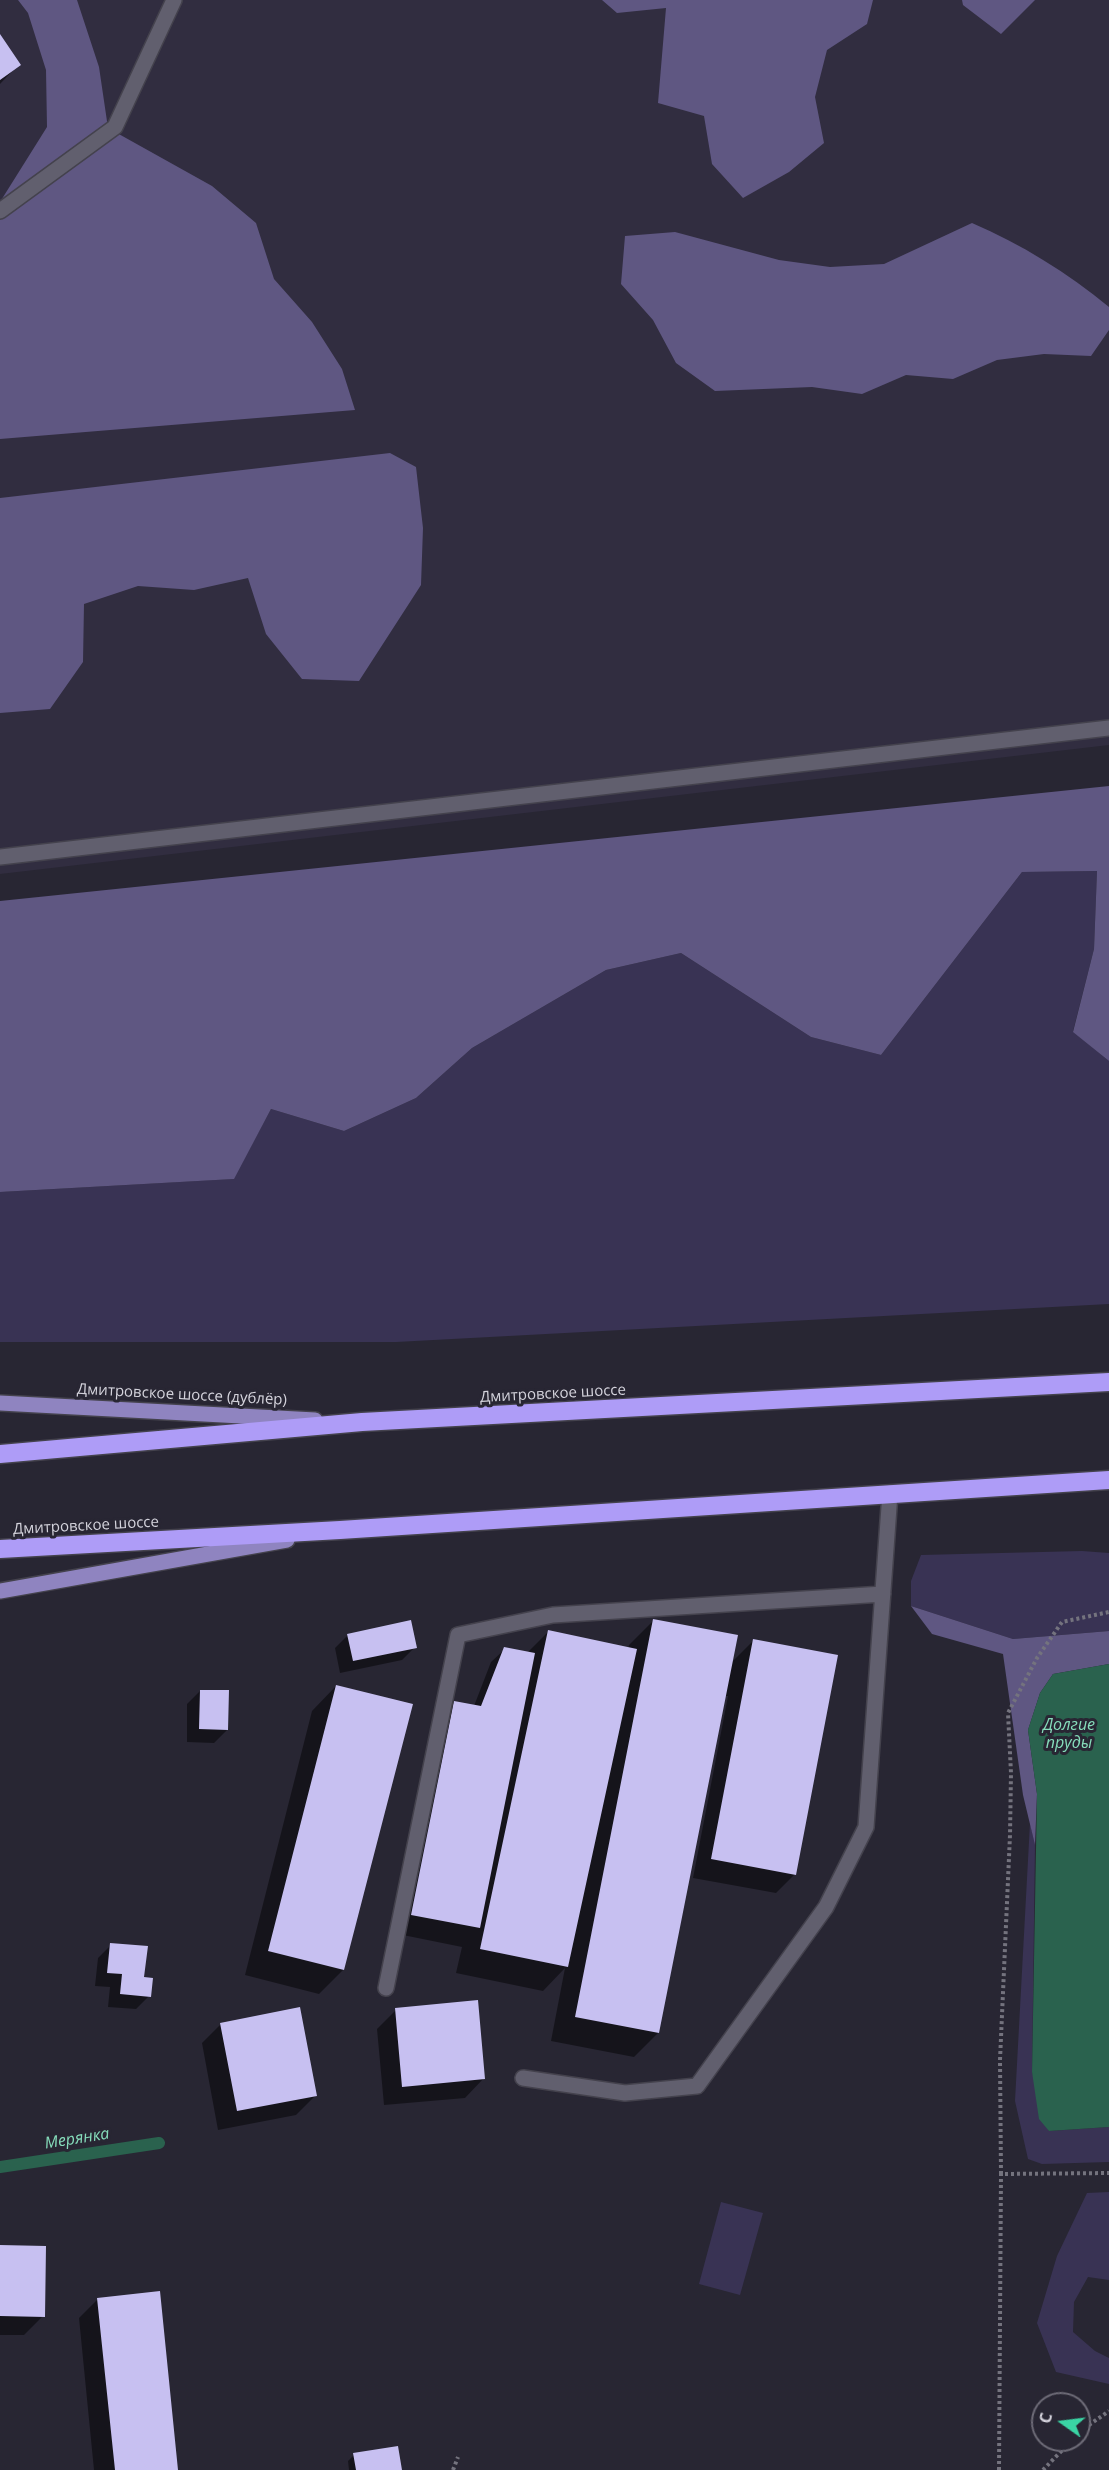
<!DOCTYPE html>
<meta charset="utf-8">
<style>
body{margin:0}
#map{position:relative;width:1109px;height:2470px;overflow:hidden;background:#282633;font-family:"Open Sans",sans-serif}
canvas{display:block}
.north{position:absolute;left:1031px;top:2392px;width:60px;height:60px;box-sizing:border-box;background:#282633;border:2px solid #6d6b77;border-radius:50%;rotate:284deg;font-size:16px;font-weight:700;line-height:24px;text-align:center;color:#d4d3dc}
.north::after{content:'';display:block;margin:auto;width:21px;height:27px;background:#3ad4a4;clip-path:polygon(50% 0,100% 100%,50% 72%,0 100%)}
</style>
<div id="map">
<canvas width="1109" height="2470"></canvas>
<div class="north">С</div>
</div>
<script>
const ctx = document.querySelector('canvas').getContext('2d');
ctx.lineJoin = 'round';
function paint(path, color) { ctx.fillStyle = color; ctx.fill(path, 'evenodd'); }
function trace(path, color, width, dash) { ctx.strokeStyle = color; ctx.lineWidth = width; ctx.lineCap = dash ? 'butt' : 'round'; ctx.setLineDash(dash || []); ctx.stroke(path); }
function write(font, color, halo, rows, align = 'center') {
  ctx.font = font + ' "Open Sans",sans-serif'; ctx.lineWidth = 6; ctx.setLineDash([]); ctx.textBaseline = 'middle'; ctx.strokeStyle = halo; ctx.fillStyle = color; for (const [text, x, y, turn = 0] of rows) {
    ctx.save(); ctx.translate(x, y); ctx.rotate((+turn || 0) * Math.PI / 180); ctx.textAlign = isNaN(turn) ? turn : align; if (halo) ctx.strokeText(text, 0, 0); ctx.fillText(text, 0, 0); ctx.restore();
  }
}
paint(new Path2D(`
 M0,0H1109V745L0,874Z`), '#312d40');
paint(new Path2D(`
 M1097,871L1094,949L1073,1031L1109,1061V1304L396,1342H0V1192L233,1179L271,1109L344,1131L416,1098L472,1048L606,970L681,953L811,1037L881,1055L1022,872Z
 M1082,1551L1109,1553V1631L1013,1639L911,1606V1581L921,1555Z
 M1030,1823L1035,1845L1032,2072L1049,2131L1109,2127V2162L1042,2164L1028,2159L1015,2101Z
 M1109,2192V2280L1088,2277L1074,2302L1073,2332L1095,2351L1109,2358V2384L1056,2372L1037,2323L1057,2256L1087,2193Z
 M721,2202L763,2213L740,2295L699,2284Z`), '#393354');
paint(new Path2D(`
 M18,0H77L99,67L108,128L212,186L256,223L274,279L312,322L342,369L355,410L0,439V202L47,127L46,70L28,13Z
 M602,0H873L867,24L827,50L815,97L824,143L789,172L743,198L712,164L704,116L658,103L666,8L617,13Z
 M962,0H1035L1001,34L963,5Z
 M972,223C1021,244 1068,273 1109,307V330L1091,356L1044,354L997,360L953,379L906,375L862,394L812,387L715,391L676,363L653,320L621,284L625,236L675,232L779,260L830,267L884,264Z
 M390,453L416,467L423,528L421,585L359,681L302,679L266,634L248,578L194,590L138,586L84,604L83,662L50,709L0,713V498Z
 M1109,786V1061L1073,1032L1094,949L1097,871L1022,872L881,1055L811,1037L681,953L606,970L472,1048L416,1098L344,1131L271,1109L234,1179L0,1192V901Z
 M911,1606L1013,1639L1109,1631V1664L1053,1674L1040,1693L1028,1730L1037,1794L1035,1845L1023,1795L1003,1654L932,1634Z`), '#5f5782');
paint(new Path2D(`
 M1109,1664V2127L1049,2131L1039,2119L1032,2072L1037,1794L1028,1730L1040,1693L1053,1674Z`), '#2a624e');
paint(new Path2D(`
 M0,37L19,64L0,84Z
 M653,1621L731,1663L753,1641L795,1874L776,1893L693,1878L728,1696H725L658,2033L634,2057L551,2041L565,1968L543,1991L456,1973L462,1947L393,1933L435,1721L454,1702L474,1706L491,1662L505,1649L527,1653L548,1632L628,1649L629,1645Z
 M348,1635L415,1647L402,1660L340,1673L335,1648Z
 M336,1686L343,1970L319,1994L245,1975L312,1711Z
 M200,1691L227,1730L214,1743L187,1742V1704Z
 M111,1945L143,1979L149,1996L136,2009L108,2007L110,1987L95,1986L98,1958Z
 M396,2010L484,2078L465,2098L384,2105L377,2029Z
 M221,2024L315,2096L296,2115L218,2130L202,2043Z
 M0,2246L43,2316L24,2335H0Z
 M98,2299L177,2470H94L79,2318Z
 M354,2455L401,2470H349L348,2461Z`), '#0007');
trace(new Path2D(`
 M0,2167L159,2143`), '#2a624e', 12);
paint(new Path2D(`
 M0,34L21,65L0,80Z
 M653,1619L738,1635L659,2033L575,2017Z
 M411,1620L417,1648L353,1661L347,1634Z
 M548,1630L637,1649L568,1967L480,1949Z
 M753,1639L838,1655L796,1875L711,1859Z
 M504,1647L535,1653L480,1928L411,1915L454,1701L481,1706Z
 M336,1685L413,1704L344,1970L268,1951Z
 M200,1690H229L228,1730L199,1729Z
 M110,1943L148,1946L144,1977L153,1978L151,1997L120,1994L122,1974L107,1973Z
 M478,2000L485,2079L402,2087L395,2008Z
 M300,2007L317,2096L237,2111L220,2023Z
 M0,2245L46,2246L45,2317L0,2316Z
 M160,2291L178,2470H115L97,2298Z
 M398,2446L402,2470H356L353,2453Z`), '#c7c0f1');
const lane = new Path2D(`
 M0,211L115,127L174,0
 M0,857L1109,728
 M386,1988L458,1635L553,1615L883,1594
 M523,2078L625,2093L697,2086L826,1907L866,1827L890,1493`);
const primary = new Path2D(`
 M0,1403L315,1420
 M0,1591L287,1540`);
const highway = new Path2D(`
 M0,1454L362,1422L1109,1382
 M0,1549L340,1530L1109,1480`);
trace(lane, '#44424d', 18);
trace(primary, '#44424d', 18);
trace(highway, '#44424d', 21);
trace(new Path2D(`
 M1001,2174L1000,2060L1010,1835L1011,1773L1008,1713L1037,1658L1062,1622L1109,1612
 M1079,2432L1109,2411
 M453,2470L458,2457
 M999,2470L1001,2174L1109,2173
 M1043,2470L1072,2440`), '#74737e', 4, [3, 3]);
trace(lane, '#615f6e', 15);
trace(primary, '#8f84c0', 15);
trace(highway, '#ae9cf7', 18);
write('15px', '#d4d3dc', '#282633', [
 ["Дмитровское шоссе",553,1394,-3],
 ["Дмитровское шоссе (дублёр)",182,1395,3],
 ["Дмитровское шоссе",86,1526,-3]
]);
write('italic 16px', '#86ddbb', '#282633', [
 ["Долгие",1069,1725],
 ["пруды",1069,1743],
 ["Мерянка",77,2139,-9]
]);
</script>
